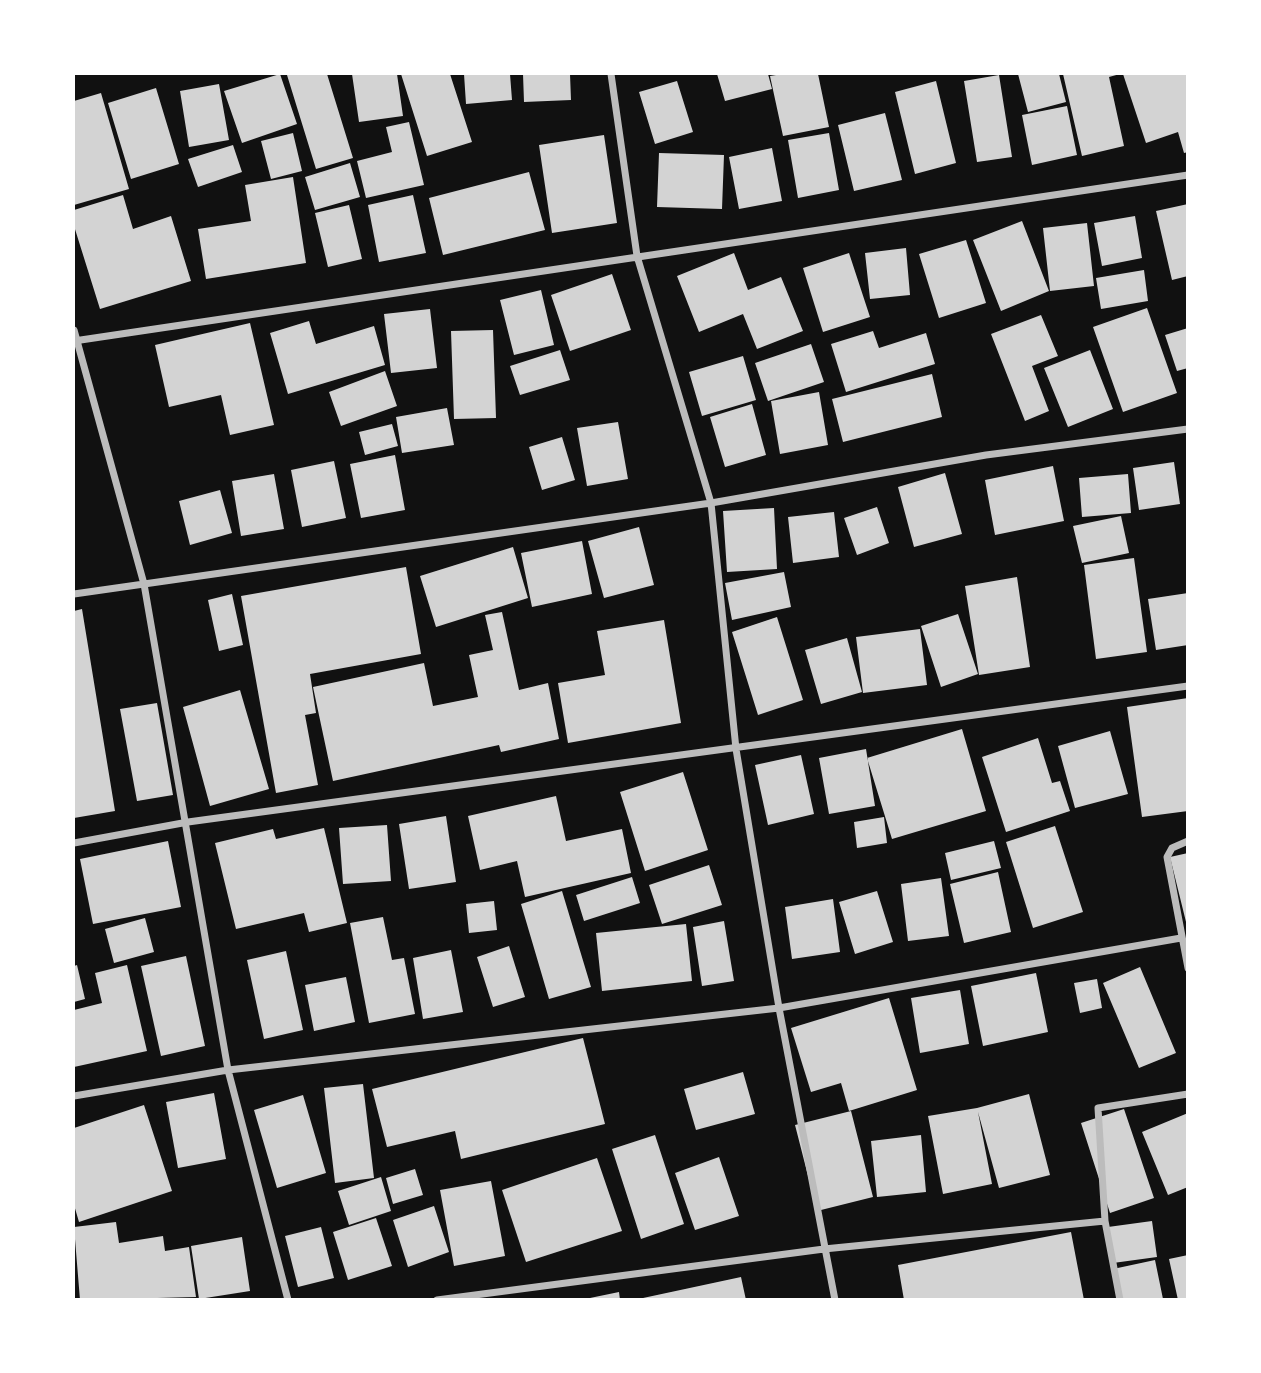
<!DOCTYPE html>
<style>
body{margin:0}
#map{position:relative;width:1261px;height:1373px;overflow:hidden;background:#111;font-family:Roboto,sans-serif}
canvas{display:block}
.frame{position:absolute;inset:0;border:75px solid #fff;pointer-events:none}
</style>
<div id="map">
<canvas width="1261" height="1373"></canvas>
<div class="frame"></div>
</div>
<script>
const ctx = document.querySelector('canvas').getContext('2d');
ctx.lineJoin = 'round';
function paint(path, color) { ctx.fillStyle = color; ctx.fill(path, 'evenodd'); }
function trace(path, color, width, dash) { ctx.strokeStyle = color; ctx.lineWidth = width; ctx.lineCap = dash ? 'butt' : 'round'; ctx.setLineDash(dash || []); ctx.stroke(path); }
paint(new Path2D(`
 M280,74L297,124L242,143L224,91Z
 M327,74L353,158L316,169L287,75Z
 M352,74H397L403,116L359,122Z
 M401,74H450L472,142L427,156Z
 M464,74H510L512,100L466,104Z
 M523,74H570L571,100L524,102Z
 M717,74H768L772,89L725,101Z
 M782,74H818L829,127L783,136L770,76Z
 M1018,74H1059L1066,102L1028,112Z
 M1063,74H1120L1109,77L1124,146L1082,156Z
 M1123,74H1188V152L1184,153L1178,132L1146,143Z
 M999,75L1012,157L977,162L964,81Z
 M677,81L693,132L655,144L639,92Z
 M936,81L956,163L915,174L895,92Z
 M219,84L229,140L189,147L180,91Z
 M156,88L179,164L131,179L108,103Z
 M101,93L129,189L74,205V101Z
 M1067,106L1077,155L1032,165L1022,115Z
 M885,113L902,180L854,191L838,125Z
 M409,122L424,185L366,198L357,161L392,152L386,127Z
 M293,133L302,171L271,179L261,141Z
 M829,133L839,190L798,198L788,140Z
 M604,135L617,223L552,233L539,145Z
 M233,145L242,172L198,187L188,159Z
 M772,148L782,201L739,209L729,157Z
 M659,153L724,155L722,209L657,207Z
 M350,163L360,197L315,210L305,177Z
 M529,172L545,230L443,255L429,198Z
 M293,177L306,263L206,279L198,229L251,221L245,185Z
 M123,195L133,229L171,216L191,281L100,309L74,226V210Z
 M413,195L426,253L379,262L368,205Z
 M1188,204V276L1172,280L1156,211Z
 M349,205L362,259L328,267L315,213Z
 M1135,216L1142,258L1102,266L1094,223Z
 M1022,221L1049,291L1001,311L973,240Z
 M1087,223L1094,286L1050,291L1043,228Z
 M966,240L986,303L939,318L919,254Z
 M906,248L910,295L870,299L865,253Z
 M734,253L748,290L781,277L803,331L757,349L743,314L699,332L677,276Z
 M849,253L870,317L823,332L803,268Z
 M1144,270L1148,301L1101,309L1096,278Z
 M612,274L631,330L570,351L551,295Z
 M541,290L554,345L514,355L500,300Z
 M1147,308L1177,393L1123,412L1093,327Z
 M430,309L437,368L391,373L384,314Z
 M1041,315L1058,356L1032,366L1049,411L1025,421L991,334Z
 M309,321L316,344L374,326L385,365L288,394L270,333Z
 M250,323L274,425L230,435L221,395L169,407L155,345Z
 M1188,328V368L1177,371L1165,335Z
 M493,330L496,418L454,419L451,331Z
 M873,331L879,348L926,333L935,364L846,392L831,344Z
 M811,344L824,382L768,401L755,363Z
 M560,350L570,380L520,395L510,366Z
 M1090,350L1113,409L1068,427L1044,368Z
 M743,356L756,400L702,416L689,372Z
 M385,371L397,406L341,426L329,392Z
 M932,374L942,417L843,442L832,399Z
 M819,392L828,445L780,454L771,401Z
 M752,404L766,455L725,467L710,417Z
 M447,408L454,445L402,453L396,417Z
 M618,422L628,479L587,486L577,428Z
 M392,424L398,446L365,455L359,432Z
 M562,437L575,480L542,490L529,447Z
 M395,455L405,510L361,518L350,464Z
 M334,461L346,518L302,527L291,470Z
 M1174,462L1180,504L1139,510L1133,468Z
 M1053,466L1064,521L995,535L985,480Z
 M945,473L962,534L914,547L898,487Z
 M274,474L284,529L241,536L232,481Z
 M1128,474L1131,513L1082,517L1079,478Z
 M220,490L232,533L190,545L179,501Z
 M877,507L889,543L857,555L844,518Z
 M774,508L777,569L727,572L723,511Z
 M834,512L839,557L793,563L788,517Z
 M1121,516L1129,553L1082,563L1073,526Z
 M639,527L654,585L604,598L588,541Z
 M582,541L592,594L532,607L521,553Z
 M513,547L528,598L436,627L420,576Z
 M1134,558L1147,652L1096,659L1084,565Z
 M406,567L421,654L310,674L316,713L305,715L318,785L276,793L241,596Z
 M784,572L791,607L732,620L725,583Z
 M1017,577L1030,667L979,675L965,586Z
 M1188,593V645L1156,650L1148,599Z
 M232,594L243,645L219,651L208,600Z
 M82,609L115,811L74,818V611Z
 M502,612L519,690L548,683L559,739L501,752L499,745L333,781L313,687L424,663L433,706L478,697L469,655L493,650L485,615Z
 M958,614L978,674L941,687L921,626Z
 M777,617L803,700L758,715L732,632Z
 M664,620L681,723L568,743L558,683L605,675L597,631Z
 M920,629L927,685L863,693L856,637Z
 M847,638L862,692L821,704L805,650Z
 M240,690L269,789L210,806L183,707Z
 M1188,698V811L1142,817L1127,707Z
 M157,703L173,795L137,801L120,709Z
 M962,729L986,811L892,839L867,758Z
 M1110,731L1128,794L1075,808L1058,746Z
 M1038,738L1052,783L1060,781L1070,811L1006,832L982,757Z
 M866,749L875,806L829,814L819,758Z
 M801,755L814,814L768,825L755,765Z
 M683,772L708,850L645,871L620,792Z
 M556,796L566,841L622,829L631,873L525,897L517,861L480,870L468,816Z
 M446,816L456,882L409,889L399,824Z
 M884,817L887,843L857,848L854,822Z
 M387,825L391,881L343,884L339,828Z
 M1055,826L1083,912L1033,928L1006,842Z
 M324,828L347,923L309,932L304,913L236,929L215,843L273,829L276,839Z
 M168,841L181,907L93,924L80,859Z
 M994,841L1001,868L951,880L945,853Z
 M1188,853V925L1187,926L1170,857Z
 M709,865L722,905L662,924L649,885Z
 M998,872L1011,932L964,943L950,884Z
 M632,877L640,903L584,921L576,895Z
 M941,878L949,936L908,941L901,884Z
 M562,891L591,987L549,999L521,904Z
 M877,891L893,942L855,954L839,902Z
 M833,899L840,952L792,959L785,907Z
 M494,901L497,930L469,933L466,904Z
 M383,917L392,960L404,958L415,1014L369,1023L350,923Z
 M145,918L154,952L114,963L105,929Z
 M724,921L734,981L702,986L693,927Z
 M686,924L692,981L602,991L596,933Z
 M509,946L525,997L493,1007L477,957Z
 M451,950L463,1012L423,1019L413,958Z
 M286,951L303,1030L264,1039L247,960Z
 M186,956L205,1046L161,1056L141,966Z
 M77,965L85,999L74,1002V966Z
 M127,965L147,1051L74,1067V1010L102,1003L95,973Z
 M1140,967L1176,1053L1139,1068L1103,983Z
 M1036,973L1048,1032L983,1046L971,986Z
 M346,977L355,1022L314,1031L305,985Z
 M1097,979L1102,1008L1080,1013L1074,983Z
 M960,990L969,1044L920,1053L911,998Z
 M889,998L917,1090L849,1111L841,1083L811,1092L791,1028Z
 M583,1038L605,1124L461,1159L455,1131L387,1147L372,1089Z
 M743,1072L755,1114L696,1130L684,1089Z
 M363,1084L374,1178L335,1183L324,1088Z
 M214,1093L226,1159L178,1168L166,1102Z
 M1029,1094L1050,1175L999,1188L978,1112L992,1184L943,1194L928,1116L977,1108Z
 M303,1095L326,1173L277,1188L254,1110Z
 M144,1105L172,1191L79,1222L74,1205V1128Z
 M1124,1109L1154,1198L1110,1213L1081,1123Z
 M851,1111L873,1197L817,1211L795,1125Z
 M1188,1113V1187L1168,1195L1142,1132Z
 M655,1135L684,1224L641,1239L612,1149Z
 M921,1135L926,1192L877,1197L871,1141Z
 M719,1157L739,1216L695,1230L675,1173Z
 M597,1158L622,1231L526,1262L502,1190Z
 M415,1169L423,1195L393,1204L386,1178Z
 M381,1177L391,1211L349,1225L338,1191Z
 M491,1181L505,1256L454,1266L440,1190Z
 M434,1206L449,1252L408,1267L393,1220Z
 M376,1218L392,1266L348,1280L333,1232Z
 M1152,1221L1157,1257L1113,1263L1108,1227Z
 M116,1222L119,1243L163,1236L165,1251L189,1247L196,1297L80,1300L74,1227Z
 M321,1227L334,1278L298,1287L285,1236Z
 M1071,1232L1084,1300H904L898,1265Z
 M242,1237L250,1291L199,1299L191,1246Z
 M1188,1255V1300H1178L1169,1259Z
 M1155,1260L1163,1299L1119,1300L1113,1269Z
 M741,1277L746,1300H643V1298Z
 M619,1292L620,1300H591L590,1298Z`), '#d3d3d3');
trace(new Path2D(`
 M611,74L637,256L711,503L736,749L779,1008L835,1300
 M74,330L144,584L228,1070L288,1300
 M74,341L1188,175
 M74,594L711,503L986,455L1188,429
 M1188,841L1172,848L1167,857L1188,968
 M74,843L188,822L1188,686
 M74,1096L228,1070L779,1008L1181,938
 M437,1300L824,1249L1105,1221
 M1120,1300L1105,1221L1098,1108L1188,1094`), '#bcbcbc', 7);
</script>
